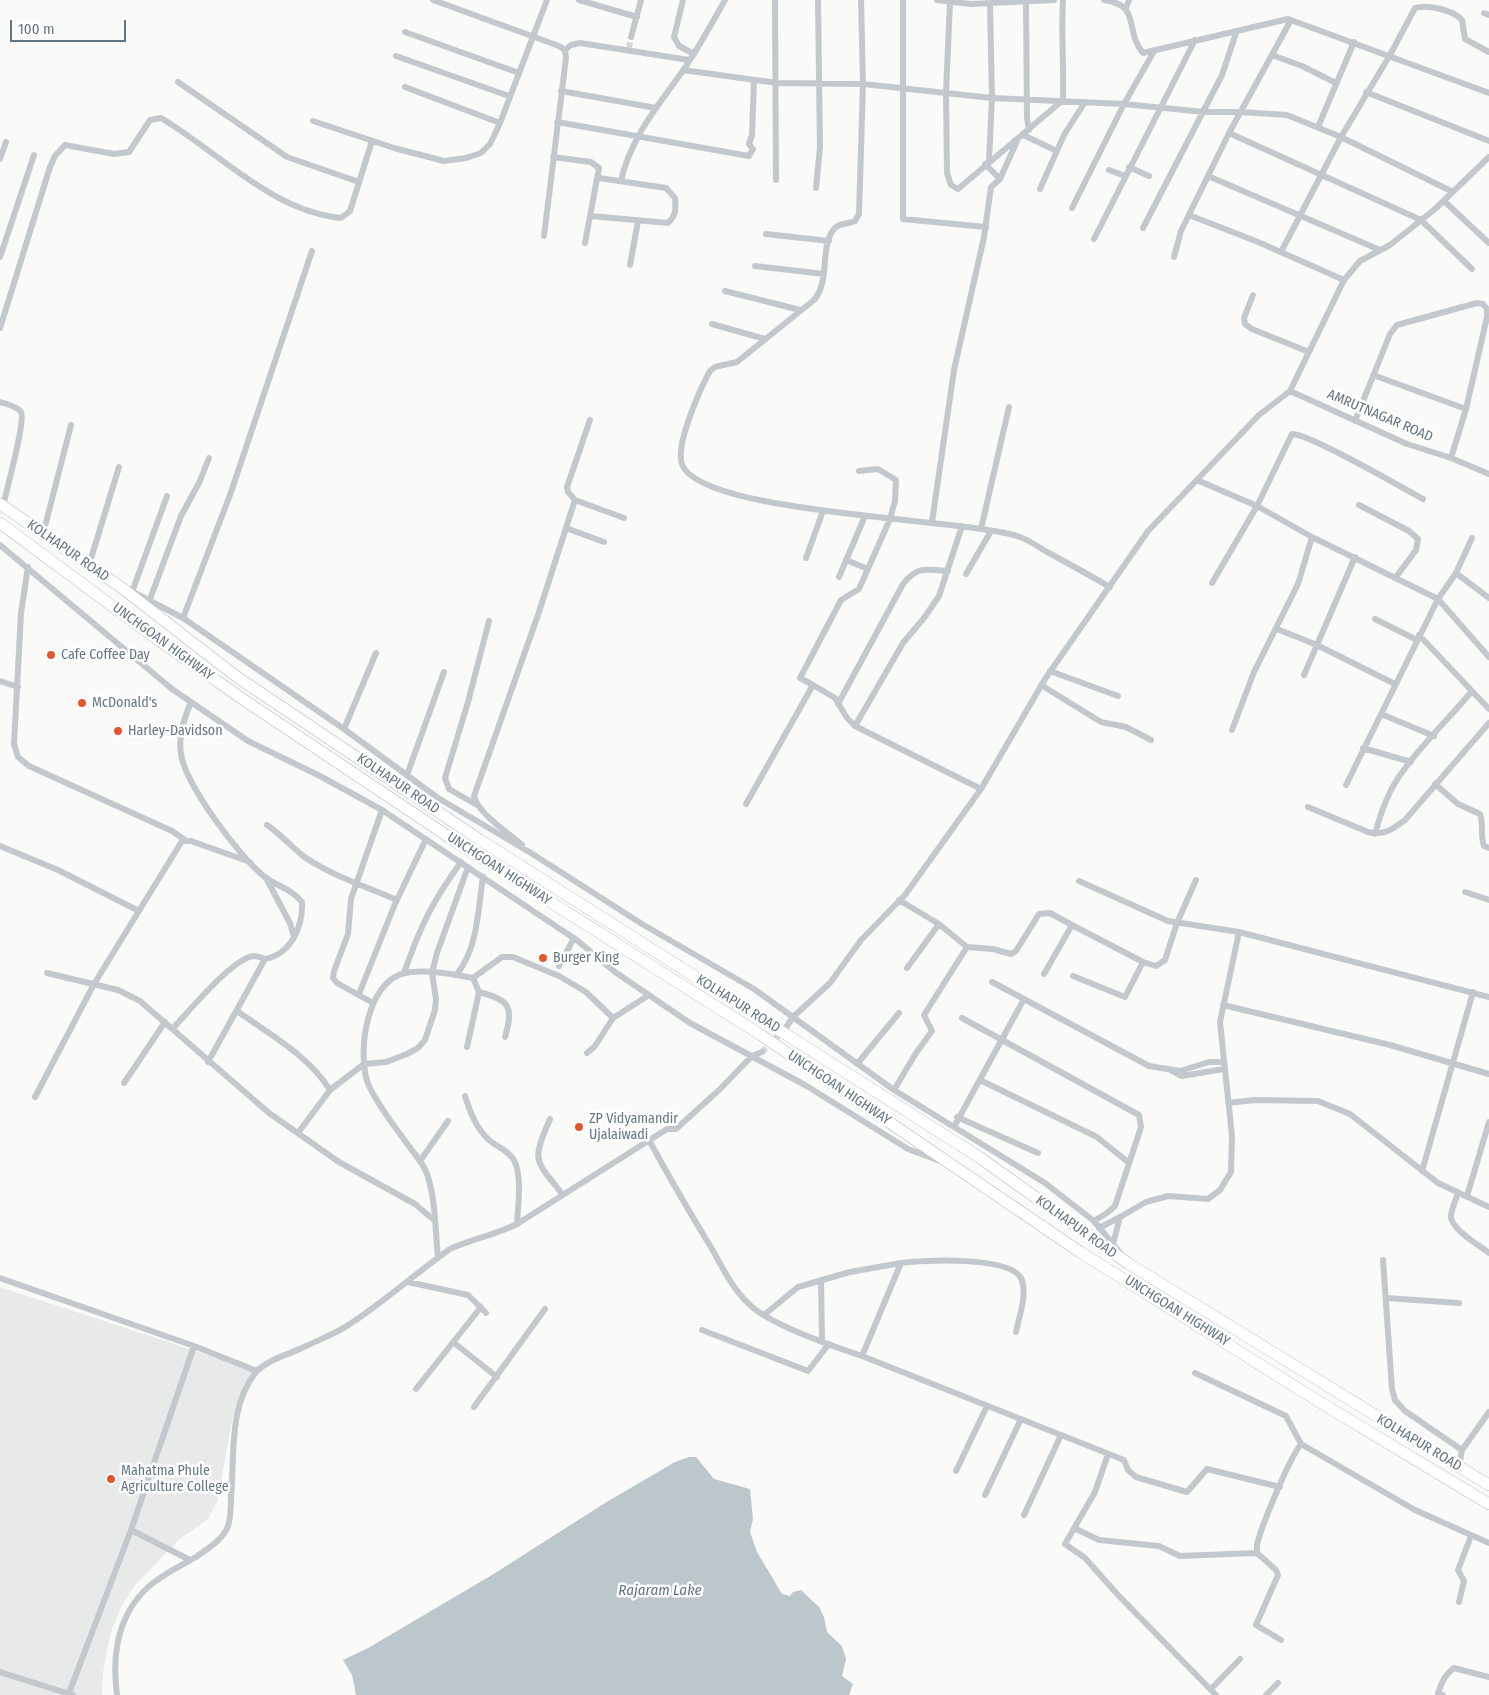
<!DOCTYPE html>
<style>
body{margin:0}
#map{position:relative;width:1489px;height:1695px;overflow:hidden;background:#fafaf8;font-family:"Fira Sans Condensed",sans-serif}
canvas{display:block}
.scale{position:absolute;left:10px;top:20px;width:116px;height:22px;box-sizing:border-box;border:2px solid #657683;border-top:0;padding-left:6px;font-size:15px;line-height:18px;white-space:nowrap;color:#657683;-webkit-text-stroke:4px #fff;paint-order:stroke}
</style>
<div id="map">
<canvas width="1489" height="1695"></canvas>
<div class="scale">100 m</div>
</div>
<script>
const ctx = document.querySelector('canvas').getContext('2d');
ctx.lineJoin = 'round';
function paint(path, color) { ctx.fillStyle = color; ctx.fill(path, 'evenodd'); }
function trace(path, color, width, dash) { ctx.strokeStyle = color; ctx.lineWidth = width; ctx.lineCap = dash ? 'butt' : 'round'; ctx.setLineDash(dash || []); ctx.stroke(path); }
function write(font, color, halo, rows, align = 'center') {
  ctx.font = font + ' "Fira Sans Condensed",sans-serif'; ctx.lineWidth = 5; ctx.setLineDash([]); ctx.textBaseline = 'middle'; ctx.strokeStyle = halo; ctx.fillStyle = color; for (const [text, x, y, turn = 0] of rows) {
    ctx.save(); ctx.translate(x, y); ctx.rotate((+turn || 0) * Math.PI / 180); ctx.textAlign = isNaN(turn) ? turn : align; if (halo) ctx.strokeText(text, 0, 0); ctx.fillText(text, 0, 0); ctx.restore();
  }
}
paint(new Path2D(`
 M0,1287L257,1371L233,1415L217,1502L208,1519L180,1539L136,1584L122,1605L111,1632L103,1672L102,1695H0Z`), '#e8e9e9');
paint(new Path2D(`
 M689,1457H696L714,1479L750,1489L753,1519L750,1532L757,1552L782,1594L790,1596L793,1592L801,1590L819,1607L824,1617L827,1632L842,1646L846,1659L842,1676L853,1684L849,1695H356L352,1675L343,1660L368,1648L492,1575L605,1503L675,1462Z`), '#bbc7cb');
trace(new Path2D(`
 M629,48L631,37
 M762,1052L784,1030`), '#d5d9db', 6, [6, 3]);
const highway = new Path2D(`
 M0,504L122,588L237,677L480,840L979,1157L1129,1264L1489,1485
 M0,523L150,634L244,700L470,851L761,1035L1080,1252L1318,1401L1489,1504`);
trace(highway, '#b4b9bd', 12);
trace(new Path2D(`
 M433,0L559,46L565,50L566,58L544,236
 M579,0L637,17
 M683,0L674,37L679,46L694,54
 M775,0L776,180
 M861,0L863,84L859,214L855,221C848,224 838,223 834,229C819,248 831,280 814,300L737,362L715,367L710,371C700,389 675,445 682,464C700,515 966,518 1020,537C1029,540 1038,547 1047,552C1068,563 1089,575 1110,587
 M903,0V219L986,227
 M937,0L971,4L1054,0
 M1104,0C1142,5 1124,31 1143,53L1288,19L1489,93
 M950,2L946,93L947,173L951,185L958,189L1063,100C1064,67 1061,34 1063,0
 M1026,2L1027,118L1029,130
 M1126,8L1129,0
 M1484,13L1489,15
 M405,32L519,73
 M631,37L641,0
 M565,50L571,45L580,43L689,60
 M1272,55L1302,66L1336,83
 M396,56L509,96
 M683,70L777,83L863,84L992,98L1124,104L1204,112H1240L1287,115L1341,137L1453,192
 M178,82L287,157L359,182
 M405,87L500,123
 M561,91L656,108
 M1366,92L1489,141
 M313,121L394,148L444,161L466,158L481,153L490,144L500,123L547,0
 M557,122L749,156L753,149L749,144L752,135L754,80
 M1318,127L1354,42
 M1229,133L1421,220L1472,269
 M1023,135L1057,151
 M553,157L591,162L599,168L585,243
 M0,159L6,142
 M989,161L992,98L990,4
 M985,164L1000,179
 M1129,167L1149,176
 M1109,170L1125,176
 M1208,176L1380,250
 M621,181C630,139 657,107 682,72C698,49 711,25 725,0
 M816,188L820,147L818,0
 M1040,189L1064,135L1085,102
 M1444,201L1489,243
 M1072,208L1124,104L1153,53
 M1189,215L1258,242L1344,280
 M591,216L668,223C676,216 676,208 675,198L666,188L599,178
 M1143,228L1222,75L1236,33
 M766,234L829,241
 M1094,239L1195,40
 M1281,252L1341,137L1390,55L1415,8C1427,4 1453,10 1462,20L1465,39L1489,52
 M0,257L34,155
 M1174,257L1181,231L1229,133L1291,20
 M630,265L638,221
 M755,266L824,274
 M725,291L800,310
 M1253,295L1244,318L1245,324L1252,329L1309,352
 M712,324L765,339
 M0,328L50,167L55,156L65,145L114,154L129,152L150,120L161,118C220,153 270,210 341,218L350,211L372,141
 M1373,375L1466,409
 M1290,391L1407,444L1451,458L1489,474
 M0,402C6,404 17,406 21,412C26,420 6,492 3,506
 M590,420L567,487L568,492L575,500L624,518
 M1355,421L1390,334L1397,325L1477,303L1483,304L1487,309V317L1466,409L1451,458
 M1197,480L1257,506L1312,537L1438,599L1346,785
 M1359,505L1409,531L1418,539L1416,550L1396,577
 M932,522L954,370L984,237L991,187L1000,179L1017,141
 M566,528L604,542
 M981,529L1009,407
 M43,534L71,425
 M1472,538L1456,573L1438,599L1489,657
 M0,545L172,689L248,741L320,776L382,810L578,941L615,972L690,1023L805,1085L908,1149L940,1161
 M806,558L823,511
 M846,560L868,569
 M89,565L119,467
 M28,567L21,613L14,744L18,757L29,766L172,831L185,840
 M1456,573L1489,598
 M966,574L991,531
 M839,577L865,516
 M1212,583L1257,506L1292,434C1310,434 1401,487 1423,499
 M132,592L167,496
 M135,593L183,618L344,729L438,798L531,853L642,924L754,989L894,1090L1045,1183L1094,1221L1120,1253
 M150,599L181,516L199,483L209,458
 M183,618L230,495L312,251
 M1375,619L1417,640
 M1277,629L1317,645L1395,684
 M1419,635L1489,709
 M1050,671L1118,696
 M1304,675L1355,557
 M0,681L18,687
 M813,685L835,698L847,718L855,726L981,789
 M1041,685L1101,722L1126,727L1151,740
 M191,702C184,719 178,736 181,754C185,784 240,858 265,877C279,888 288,886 302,902C303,927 291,954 265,959L208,1062
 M838,704L903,584C917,566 926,569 948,571
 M1381,714L1434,736
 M855,726L903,643L924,618L939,596L962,526
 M344,729L376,653
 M1232,730L1254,672L1298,584L1312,537
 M1363,748L1411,762
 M407,775L444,672
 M1435,784L1458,804L1480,814C1484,825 1480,836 1484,846L1489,848
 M746,804L813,685L800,678L841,600L859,589L890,519L895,501L896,480L878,469L859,471
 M477,805L449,789L445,778L468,702L489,621
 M1308,807L1368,832C1384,836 1393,829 1405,820L1489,723
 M267,825C282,835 293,849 306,858C333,876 367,887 397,900
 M1375,834C1379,819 1384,804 1391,790C1407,759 1449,719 1472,691
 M522,845C508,832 479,815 474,796L538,615L575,500
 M0,846L58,870L139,911
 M266,878L290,923L294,937
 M1079,881L1168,921L1239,932
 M1465,892L1489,900
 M1072,925L1143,962L1125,997L1073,976
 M967,947L993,949L1011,954L1016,951L1039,914L1050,913L1072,925L1044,974
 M1143,962L1156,966L1165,960L1177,923L1196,880
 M559,966L574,938
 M907,968L939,924
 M47,973L118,990L140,1001L269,1113L339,1162L415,1204L434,1220
 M404,973C420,927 432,902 461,862
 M457,974C478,948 478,909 483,877
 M992,982L1024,999
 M479,992C510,1000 514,1007 505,1037
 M359,994L395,904L426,839
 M373,1003L337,983L333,978L334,971L348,934L351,899L382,810
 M1223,1005L1390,1045L1489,1074
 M237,1011C269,1034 308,1055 330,1090
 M962,1018L1139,1115L1141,1127L1115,1206L1107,1213L1094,1221
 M172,1029C188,1013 232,958 254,956C257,956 262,958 265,959
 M785,1029L793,1017L830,983L861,940L905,895L981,789L1045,679L1148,531L1259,415L1290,391L1344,280L1360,261L1390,245L1435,209L1489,157
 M467,1047L479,992L473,978
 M587,1053L595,1046L613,1018L649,995
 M857,1064L899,1013
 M1172,1071L1182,1076L1224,1069
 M980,1080L1097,1137L1129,1163
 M124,1083L165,1022
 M894,1090L916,1053L932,1031L924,1015L967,947L939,924L899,900
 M465,1096C470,1112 476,1128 489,1140C497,1147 510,1151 515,1162C522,1180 518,1204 517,1224
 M35,1097L94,984L182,841H191L250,862
 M1228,1103L1255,1100L1318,1101L1350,1114L1438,1183L1489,1207
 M957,1117L1038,1153
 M550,1119C531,1163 535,1159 563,1195
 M955,1125L1024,999L1149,1066L1180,1071L1209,1062H1223
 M298,1133L330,1090L364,1064L386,1062L407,1054L418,1048L425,1040L435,1010L436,999L432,973L437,953L468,867
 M649,1140C669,1177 690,1213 712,1249C722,1267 733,1289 748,1303C766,1323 835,1347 862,1356
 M420,1161L448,1121
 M1422,1171L1473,992
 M1458,1192C1456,1200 1452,1208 1451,1215C1449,1228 1479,1245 1489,1253
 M1467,1196L1489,1122
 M1099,1228L1120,1217
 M1113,1244L1120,1217L1146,1202L1168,1196L1208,1199L1220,1190L1231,1172L1232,1136L1220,1022L1239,932L1489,997
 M438,1257C435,1230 436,1200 427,1174C424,1165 417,1157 411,1149C396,1128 380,1109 369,1086C356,1056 366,981 405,973C426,969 452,974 473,978L502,957H513L559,976L586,992L613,1018
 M1383,1260L1392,1389L1395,1400L1405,1411L1462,1450L1459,1467
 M0,1278L194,1346L257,1371
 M821,1280L822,1342
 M408,1282L468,1295L486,1313
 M1386,1298L1459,1303
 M764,1315L798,1287L850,1272L901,1263
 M702,1330L808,1371L828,1345
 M1016,1332C1019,1317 1028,1293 1021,1278C1009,1256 923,1260 901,1263L862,1356L1124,1460L1128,1470L1136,1477L1187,1492L1207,1469L1280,1487
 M453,1342L497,1377
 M1195,1373L1286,1416L1301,1444
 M416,1389L481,1307
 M474,1407L545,1309
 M1462,1450L1489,1412
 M1108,1454L1095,1492L1065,1544L1085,1558L1118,1595L1216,1695
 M956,1471L987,1406
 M985,1495L1021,1419
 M1024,1515L1061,1435
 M1074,1528L1099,1540L1159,1546L1180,1556L1257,1553
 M131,1530L190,1560
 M1459,1602L1464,1581L1458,1570L1471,1536
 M1281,1640L1256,1625L1278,1575L1276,1570L1257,1553V1544C1262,1525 1289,1459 1301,1444L1415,1510L1489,1543
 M0,1672L73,1695
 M1211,1689L1240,1659
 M69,1693L131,1530L194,1346
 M117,1695C112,1657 117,1618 145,1590C159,1576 179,1567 196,1557C207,1549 223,1540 228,1526C231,1517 231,1505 231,1496C235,1455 228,1407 256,1372C268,1359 291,1354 306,1346C321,1339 337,1333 350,1324C385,1301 416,1273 450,1249C472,1239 495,1235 517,1224L667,1129H676L719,1090L752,1056L762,1052
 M1266,1695L1278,1683
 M1443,1695L1438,1693C1441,1683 1445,1674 1454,1668L1489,1677`), '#c3c8cc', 6);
trace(highway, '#fff', 11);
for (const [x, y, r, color] of [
 [51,655,5,"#e4572e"],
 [82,703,5,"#e4572e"],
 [118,731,5,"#e4572e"],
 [543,958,5,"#e4572e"],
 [579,1127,5,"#e4572e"],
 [111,1479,5,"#e4572e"]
]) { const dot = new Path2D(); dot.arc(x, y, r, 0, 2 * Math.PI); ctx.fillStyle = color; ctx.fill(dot); trace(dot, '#fff', 2); }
write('14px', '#657683', '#fff', [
 ["AMRUTNAGAR ROAD",1380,416,23],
 ["KOLHAPUR ROAD",68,551,35],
 ["UNCHGOAN HIGHWAY",163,642,36],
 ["KOLHAPUR ROAD",398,784,34],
 ["UNCHGOAN HIGHWAY",499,869,33],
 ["KOLHAPUR ROAD",738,1004,32],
 ["UNCHGOAN HIGHWAY",839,1088,34],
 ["KOLHAPUR ROAD",1076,1227,36],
 ["UNCHGOAN HIGHWAY",1177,1311,32],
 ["KOLHAPUR ROAD",1419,1443,31]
]);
write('14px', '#657683', '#fff', [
 ["Cafe Coffee Day",61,655],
 ["McDonald's",92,703],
 ["Harley-Davidson",128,731],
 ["Burger King",553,958],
 ["ZP Vidyamandir",589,1119],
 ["Ujalaiwadi",589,1135],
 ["Mahatma Phule",121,1471],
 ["Agriculture College",121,1487]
], 'left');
write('italic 15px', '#60757c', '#fff', [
 ["Rajaram Lake",660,1591]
]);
</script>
